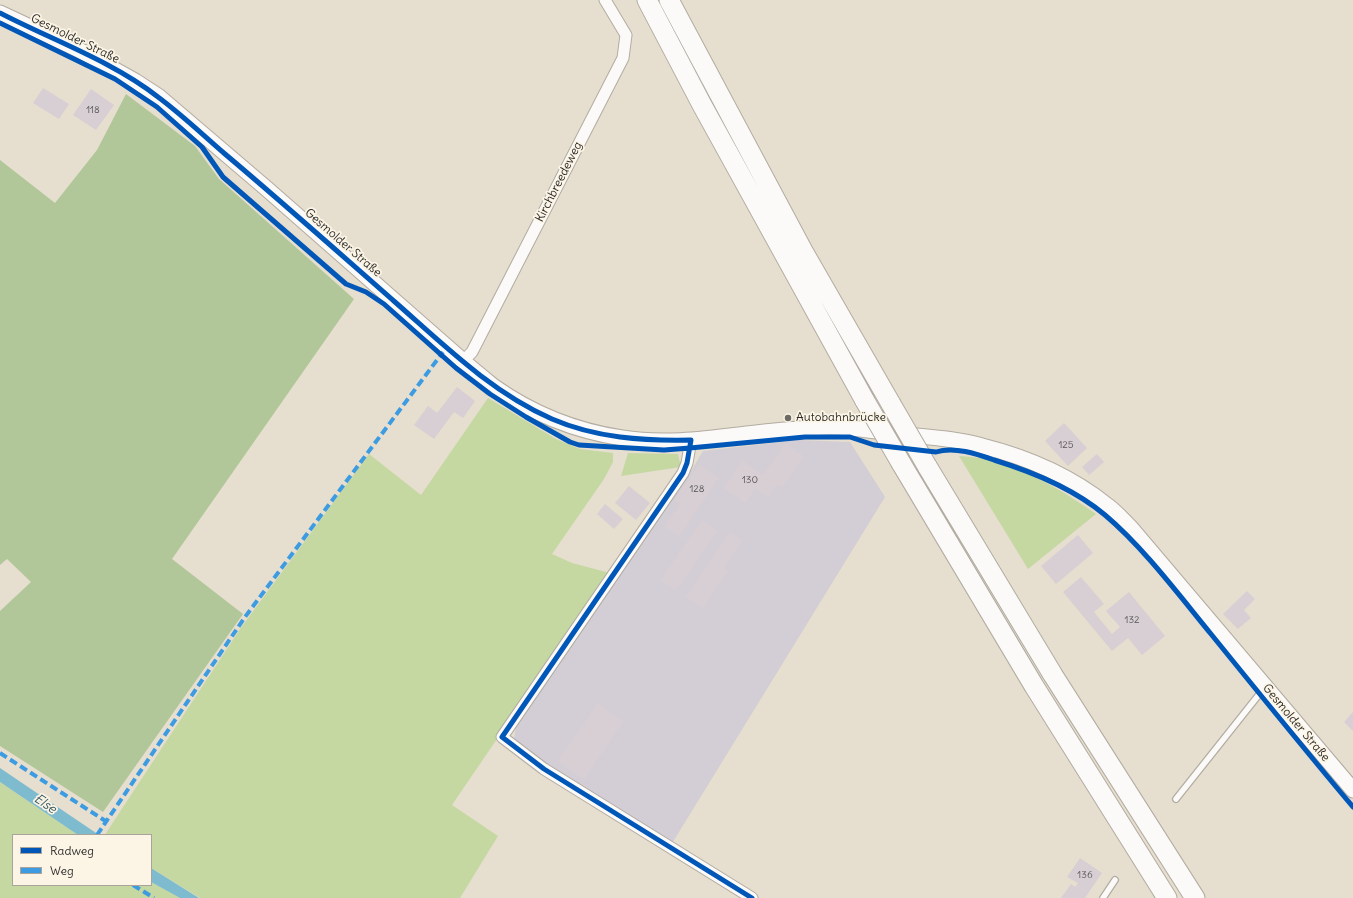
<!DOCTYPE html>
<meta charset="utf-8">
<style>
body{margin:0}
#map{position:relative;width:1353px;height:898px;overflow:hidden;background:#e6dece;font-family:Delius,sans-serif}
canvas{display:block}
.legend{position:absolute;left:12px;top:834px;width:140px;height:52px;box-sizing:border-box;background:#fcf5e5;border:1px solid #a8a49b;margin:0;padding:5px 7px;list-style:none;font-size:12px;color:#2b2b2b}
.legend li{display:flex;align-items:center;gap:8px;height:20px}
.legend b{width:20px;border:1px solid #a8a49b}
</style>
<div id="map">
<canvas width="1353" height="898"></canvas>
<ul class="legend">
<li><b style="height:5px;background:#0057b8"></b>Radweg</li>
<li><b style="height:5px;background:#3d9ce1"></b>Weg</li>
</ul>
</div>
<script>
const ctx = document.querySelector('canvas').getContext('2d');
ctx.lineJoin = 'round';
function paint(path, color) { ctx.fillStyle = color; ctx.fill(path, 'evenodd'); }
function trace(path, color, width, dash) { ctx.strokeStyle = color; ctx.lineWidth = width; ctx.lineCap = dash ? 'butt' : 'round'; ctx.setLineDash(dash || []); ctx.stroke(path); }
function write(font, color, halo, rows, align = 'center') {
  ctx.font = font + ' Delius,sans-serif'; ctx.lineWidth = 3.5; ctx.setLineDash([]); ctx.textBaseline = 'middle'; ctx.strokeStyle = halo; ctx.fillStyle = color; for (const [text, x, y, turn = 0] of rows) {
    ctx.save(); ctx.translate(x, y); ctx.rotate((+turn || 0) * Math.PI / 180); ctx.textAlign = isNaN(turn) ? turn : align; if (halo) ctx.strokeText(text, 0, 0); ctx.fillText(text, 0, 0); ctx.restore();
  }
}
paint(new Path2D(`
 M799,440L850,442L885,497L671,845L552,769L514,739L516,727L691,471L703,451Z`), '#d3ced5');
paint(new Path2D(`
 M488,398L556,439L580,449L613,453V462L604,479L552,554L572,563L610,573L452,805L498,836L460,898H200L151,868V835H107L106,833L240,629L369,454L421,495Z
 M628,453L678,454L681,467L621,476Z
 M959,456C968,457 978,457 986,459C1028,470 1062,490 1096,514L1028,569Z
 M0,782L78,835H13V885H151V882L180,898H0Z`), '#c5d8a2');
paint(new Path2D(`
 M126,94L195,146L219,179L354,299L172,559L243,614L103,812L0,746V611L31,582L7,559L0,565V160L55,203L97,150Z`), '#b2c799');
paint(new Path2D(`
 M0,768L99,835H78L0,782Z
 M151,868L199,898H200H180L151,882Z`), '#7ebbcf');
paint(new Path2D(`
 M43,88L69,104L59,119L33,103Z
 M91,89L114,105L96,130L73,115Z
 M457,387L475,401L463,418L454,412L434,439L414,425L428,406L437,413Z
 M1064,423L1087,448L1068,466L1045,441Z
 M785,443L804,456L782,488L778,484L768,498L755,489L746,503L723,488L742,460L763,475Z
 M1097,454L1104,462L1089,475L1082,467Z
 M699,464L719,478L679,537L664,526L680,504L674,500Z
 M629,486L650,503L636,520L615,503Z
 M605,504L623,519L614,529L597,514Z
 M702,520L718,531L676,591L660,580Z
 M730,532L743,540L724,568L728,571L703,609L685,597Z
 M1078,535L1093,553L1056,584L1041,566Z
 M1081,577L1104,604L1094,612L1112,634L1120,627L1106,611L1129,592L1165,636L1142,655L1128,638L1112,651L1063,592Z
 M1247,591L1255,599L1244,610L1251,618L1238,629L1223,614Z
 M598,703L624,721L584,780L557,761Z
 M1353,712V731L1344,722Z
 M1080,858L1102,873L1085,898H1061L1071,884L1075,887L1078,883L1067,877Z`), '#d8cfd4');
const lane = new Path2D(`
 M1176,799L1265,687
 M1103,898L1115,880`);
const street = new Path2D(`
 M463,361L472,352L623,58L626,35L605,0
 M691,440L687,463L683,473L502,737L544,769L752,898`);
const secondary = new Path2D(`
 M0,13L79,50L135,81L158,96L267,189L463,361C473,370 483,378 493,386C531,413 576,431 622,438C677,447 732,434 786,430C801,429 815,427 829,427C852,427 875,431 897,434C925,437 955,438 982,446C1026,457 1072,477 1108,506C1116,512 1123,520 1131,528L1353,790`);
const highway = new Path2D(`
 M647,0L702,105L865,401
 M669,0L803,251L891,404
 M901,463L1034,686L1167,898
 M927,466L1053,675L1195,898`);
trace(lane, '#b2aca2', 8);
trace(street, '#b2aca2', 13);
trace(secondary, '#b2aca2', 17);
trace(highway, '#b2aca2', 21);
trace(lane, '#fbfaf8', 5.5);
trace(street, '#fbfaf8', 11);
trace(secondary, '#fbfaf8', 15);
trace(highway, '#fbfaf8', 19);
const highwayBridge = new Path2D(`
 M865,401L901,463
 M891,404L927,466`);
trace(highwayBridge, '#b2aca2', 21, []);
trace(highwayBridge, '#fbfaf8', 19);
trace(new Path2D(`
 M0,753L107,822
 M97,835L245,617L443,352
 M133,885L154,898`), '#3d9ce1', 4, [8, 4]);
trace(new Path2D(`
 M0,13C52,40 112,61 158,97C181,114 203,135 225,154C282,202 338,252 395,302C444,345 491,392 552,419C596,438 643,441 691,440L687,463L683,473L502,737L544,769L752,898
 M0,23L115,79L157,107L202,147L223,177L346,284L366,292L384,304L456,368L490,394L526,417L570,442L579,445L664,450L690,448L805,437H850L874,445L936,452C954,446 977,454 994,460C1033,472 1073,488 1105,515C1143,547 1179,595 1211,634C1258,692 1305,750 1353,807`), '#0057b8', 5);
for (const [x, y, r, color] of [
 [788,418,4,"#6c6a64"]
]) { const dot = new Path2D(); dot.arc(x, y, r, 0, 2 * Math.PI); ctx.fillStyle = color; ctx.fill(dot); trace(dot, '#fcf5e5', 1.5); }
write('10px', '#565455', null, [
 ["118",93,110],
 ["125",1066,445],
 ["130",750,480],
 ["128",697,489],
 ["132",1132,620],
 ["136",1085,875]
]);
write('12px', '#2b2b2b', '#fcf5e5', [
 ["Gesmolder Straße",75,39,26],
 ["Kirchbreedeweg",559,182,-63],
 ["Gesmolder Straße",343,243,41],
 ["Gesmolder Straße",1296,723,50]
]);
write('12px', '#2b2b2b', '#fcf5e5', [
 ["Autobahnbrücke",796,418]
], 'left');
write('italic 13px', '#395864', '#fcf5e5', [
 ["Else",45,804,34]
]);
</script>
